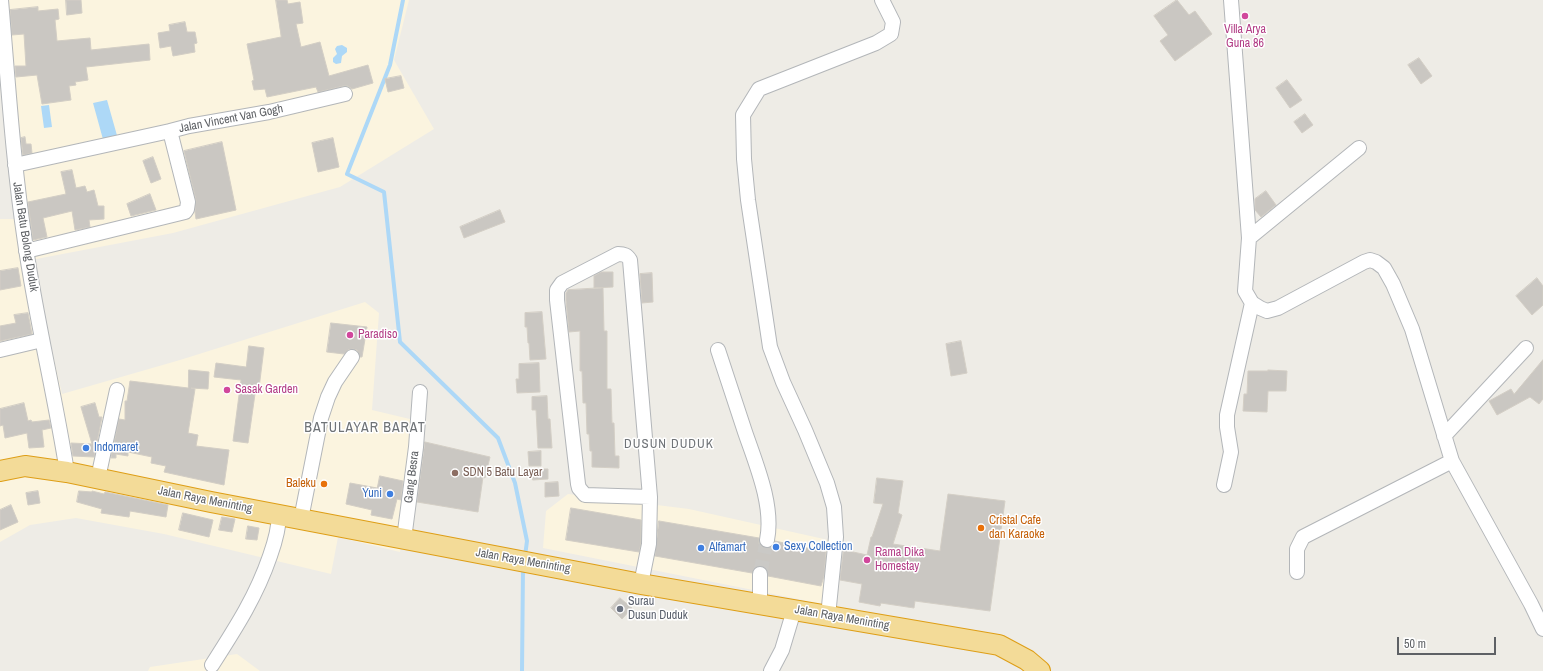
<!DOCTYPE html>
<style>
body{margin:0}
#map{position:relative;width:1543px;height:671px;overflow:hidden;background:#eeece6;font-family:"Archivo Narrow",sans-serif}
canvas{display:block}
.scale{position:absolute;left:1397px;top:637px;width:99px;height:18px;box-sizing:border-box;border:2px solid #5e6165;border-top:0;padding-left:5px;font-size:12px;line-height:14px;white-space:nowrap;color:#5e6165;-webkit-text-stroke:3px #fff;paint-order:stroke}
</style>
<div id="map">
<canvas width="1543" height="671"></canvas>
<div class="scale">50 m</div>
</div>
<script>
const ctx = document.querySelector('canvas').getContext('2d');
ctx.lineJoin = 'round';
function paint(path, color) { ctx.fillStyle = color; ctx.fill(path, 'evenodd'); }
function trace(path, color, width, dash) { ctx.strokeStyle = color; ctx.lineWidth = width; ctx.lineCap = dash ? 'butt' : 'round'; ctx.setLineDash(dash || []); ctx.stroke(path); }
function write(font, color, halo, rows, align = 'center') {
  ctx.font = font + ' "Archivo Narrow",sans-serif'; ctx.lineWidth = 3; ctx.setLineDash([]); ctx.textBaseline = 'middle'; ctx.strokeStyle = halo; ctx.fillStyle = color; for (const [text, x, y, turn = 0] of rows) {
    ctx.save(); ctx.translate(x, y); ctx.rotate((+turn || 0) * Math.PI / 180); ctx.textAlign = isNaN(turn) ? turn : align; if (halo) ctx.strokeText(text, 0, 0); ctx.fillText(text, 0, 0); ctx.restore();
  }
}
paint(new Path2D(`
 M0,0H409L394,60L434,129L340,187L173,233L31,260L62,394L180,360L365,302L379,313L372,410L414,420L400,552L338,537L331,574L164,534L76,518L30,525L0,542V219H15Z
 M568,494L689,509L833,541L823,604L543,548L546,511Z
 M237,654L260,671H148L150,667Z`), '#fbf4df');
paint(new Path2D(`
 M342,45L347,48V52L342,56L341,63L336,64L333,62V58L337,54L335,49L337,46Z
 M107,100L118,139L104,143L93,103Z
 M49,105L52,127L44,128L41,106Z`), '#add8f7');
trace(new Path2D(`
 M403,0L390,65L347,174L384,192L400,342L498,438L515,483L527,541L525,556
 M522,671L523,567`), '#add8f7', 4);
const building = new Path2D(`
 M66,0H81L82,13L67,15Z
 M276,0H287L288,4L300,2L303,23L296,24L301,47L320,42L329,76L368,65L373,83L352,89L348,86H343L318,92L316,87L267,97L265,89L254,90L252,81L254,80L247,44L281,37Z
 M1177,0L1189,15L1195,11L1212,34L1175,61L1160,41L1168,35L1154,16Z
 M38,7V11L58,9L59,19L55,20L57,41L90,38L91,50L149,44L150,60L86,67L88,80L75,82L76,85L69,86L71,100L42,104L37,75L16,77L15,66H26L24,34L12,35L10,10Z
 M185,22L187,32H195L197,43L194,44L195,52L173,56L171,46L160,48L158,33L170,31L169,25Z
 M1419,58L1432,76L1421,84L1408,65Z
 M401,76L404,88L388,92L385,79Z
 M1287,80L1302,100L1290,108L1276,88Z
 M1305,114L1313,125L1302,133L1294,122Z
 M25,137L26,144H31L32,153L23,155L21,138Z
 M333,138L339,167L318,172L312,143Z
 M222,142L236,210L196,219L195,212L196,200L184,151Z
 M153,157L161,179L151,183L143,161Z
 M72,170L76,188L85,186L87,192L94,190L98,206H104V219L89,220L90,227L75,230L72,211L43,218L47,237L33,240L28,202L66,194L61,172Z
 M1266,191L1276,205L1261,217L1255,210V199Z
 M150,194L156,210L131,216L127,204Z
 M500,210L505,222L464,238L460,227Z
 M18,268L21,286L0,290V271Z
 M601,272H613V287L594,288V276Z
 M652,273L653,302L642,303L640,274Z
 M1537,278L1543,286V305L1532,315L1516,296Z
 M603,288L604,331H607V389H611L612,423H614L615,456H619V468L592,467V451H590L589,434H587L586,403H583L582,371H580V331L569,332L566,300V293L568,290Z
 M542,312L546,359L530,360L529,343H528L527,327H525V313Z
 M28,313L32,334L0,341V326L16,323L14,315Z
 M331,323L367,327L362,357H360L357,350L353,349L348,350L344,354L327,352Z
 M961,341L967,373L951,376L946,344Z
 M249,346L264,348L259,388L256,387L248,443L233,441L241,380L214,377L216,363L246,367Z
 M1543,360V399L1539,404L1530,397L1497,415L1489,401L1511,389L1514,394Z
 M539,363L540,392L517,393L516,379H519V364Z
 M189,370L209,372L208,389L191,388L195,389L188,433L198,435L196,446L229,450L224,485L164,472L166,466L151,463L152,457L128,452V456L116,454V458H111L119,419L125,420V401H127L130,381L188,388Z
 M1268,370L1287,371L1286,391H1268L1267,412L1243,411L1244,394H1247L1248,371H1268Z
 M547,396L548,419H550L552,448H538L536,410H532V397Z
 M24,403L28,421L31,420L32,422L49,420L51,428L42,430L44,447L29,448L27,433L5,438L3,425L0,426V409Z
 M95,403L99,417H102L94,457L73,456L71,443L92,444L81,407Z
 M425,442L490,457L485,478L483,477L478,512L417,502Z
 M541,451V466H529L528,452Z
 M533,469H548V479L533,480Z
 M380,476L403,481L401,500L397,499L392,519L371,515L372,510L346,504L350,483L377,488Z
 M877,478L903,481L898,513L902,515L893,544L940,551L948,494L1005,501L990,611L915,601L914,608L881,603L880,606L859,602L862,584L840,580L843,554L844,550L867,555L871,537H872L883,504L874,503Z
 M558,482L559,496L545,497V483Z
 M38,491L40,503L28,505L26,493Z
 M79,491L92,492V491L104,494L105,492L168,505L166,517L130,511L129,517L101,513L102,509L77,502Z
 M11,505L18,522L0,530V510Z
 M571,508L641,520V543L639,552L566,540Z
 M183,513L213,520L209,537L179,530Z
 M222,517L235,519L232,532L219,530Z
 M659,521L759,538V544L766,548H771L775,541L826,552L824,576L821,586L768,576L767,569L760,566L755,567L752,573L655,556Z
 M248,526L259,528L257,540L246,539Z
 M620,598L632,608L622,619L611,608Z`);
paint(building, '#cac7c2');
trace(building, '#d3cec5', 1);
trace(new Path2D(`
 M760,574L767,540`), '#cac9c6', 14, [14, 7]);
const minor = new Path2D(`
 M1,0C8,81 13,162 25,242C36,319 55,395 67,472
 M1231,0L1249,238L1245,291L1252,303L1260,308L1267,311L1278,308L1364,262L1370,260L1376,262L1384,268L1393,284L1412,329L1452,461L1531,604L1543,629
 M15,165L170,131
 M1249,238L1359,148
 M26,251L185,212L187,209L188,202L170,131L189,126L269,112L345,94
 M0,350L42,340
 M718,350C727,378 736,405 745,432C756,464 774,506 767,540
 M1444,436L1526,348
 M98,478L117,390
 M1224,485L1231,452L1227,427V415L1252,303
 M301,519L321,418L328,397L335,382L352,357
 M404,539L416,447L420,392
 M1297,572V549L1303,537L1452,461
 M641,584L649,544L650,497L630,260C627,255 624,254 618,254L562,283L557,290V300L578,484L579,488L585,495L650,497
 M760,604V574
 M828,616L836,537L834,507L827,483L805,430L783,382L770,347L748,200L744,159L743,115L759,89L876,43L891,34L893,22L882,0
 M212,665C235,629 256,597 270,556C275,542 279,529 279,514
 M771,671L782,650L794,610`);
const highway = new Path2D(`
 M0,471L25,466L67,472L211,502L641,584L999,645L1027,660L1040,671`);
trace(minor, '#b3b6b9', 16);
trace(highway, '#de9e16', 22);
trace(minor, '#fff', 14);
trace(highway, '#f3db98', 20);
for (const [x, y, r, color] of [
 [1245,16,4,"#d1479c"],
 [350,335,4,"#d1479c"],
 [227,390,4,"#d1479c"],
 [86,448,4,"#3f7fe0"],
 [455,473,4,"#8d6e63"],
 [324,484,4,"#e8710a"],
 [390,494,4,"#3f7fe0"],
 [981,528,4,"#e8710a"],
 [776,547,4,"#3f7fe0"],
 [701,548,4,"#3f7fe0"],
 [867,560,4,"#d1479c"],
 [620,609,4,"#6b7280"]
]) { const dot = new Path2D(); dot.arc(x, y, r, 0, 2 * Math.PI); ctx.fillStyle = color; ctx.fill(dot); trace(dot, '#fff', 1.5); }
write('12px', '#b23c85', '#fff', [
 ["Villa Arya",1245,30,"center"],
 ["Guna 86",1245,44,"center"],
 ["Paradiso",358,335],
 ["Sasak Garden",235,390],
 ["Rama Dika",875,553],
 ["Homestay",875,567]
], 'left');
write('12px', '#5e6165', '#fff', [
 ["Jalan Vincent Van Gogh",231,119,-11],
 ["Jalan Batu Bolong Duduk",25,237,81],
 ["Gang Besra",412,477,-83],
 ["Jalan Raya Meninting",205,500,11],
 ["Jalan Raya Meninting",523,561,10],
 ["Jalan Raya Meninting",842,618,10]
]);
write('12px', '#366cbe', '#fff', [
 ["Indomaret",94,448],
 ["Yuni",382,494,"right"],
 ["Sexy Collection",784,547],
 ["Alfamart",709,548]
], 'left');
write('12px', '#785e54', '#fff', [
 ["SDN 5 Batu Layar",463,473]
], 'left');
write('12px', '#c56008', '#fff', [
 ["Baleku",316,484],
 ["Cristal Cafe",989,521,"left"],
 ["dan Karaoke",989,535,"left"]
], 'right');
write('12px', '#5b616d', '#fff', [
 ["Surau",628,602],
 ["Dusun Duduk",628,616]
], 'left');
ctx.letterSpacing = '1px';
write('13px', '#6f7377', '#fff', [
 ["DUSUN DUDUK",669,445]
]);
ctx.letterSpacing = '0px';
ctx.letterSpacing = '1px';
write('14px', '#6f7377', '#fff', [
 ["BATULAYAR BARAT",365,428]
]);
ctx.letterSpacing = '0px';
</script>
